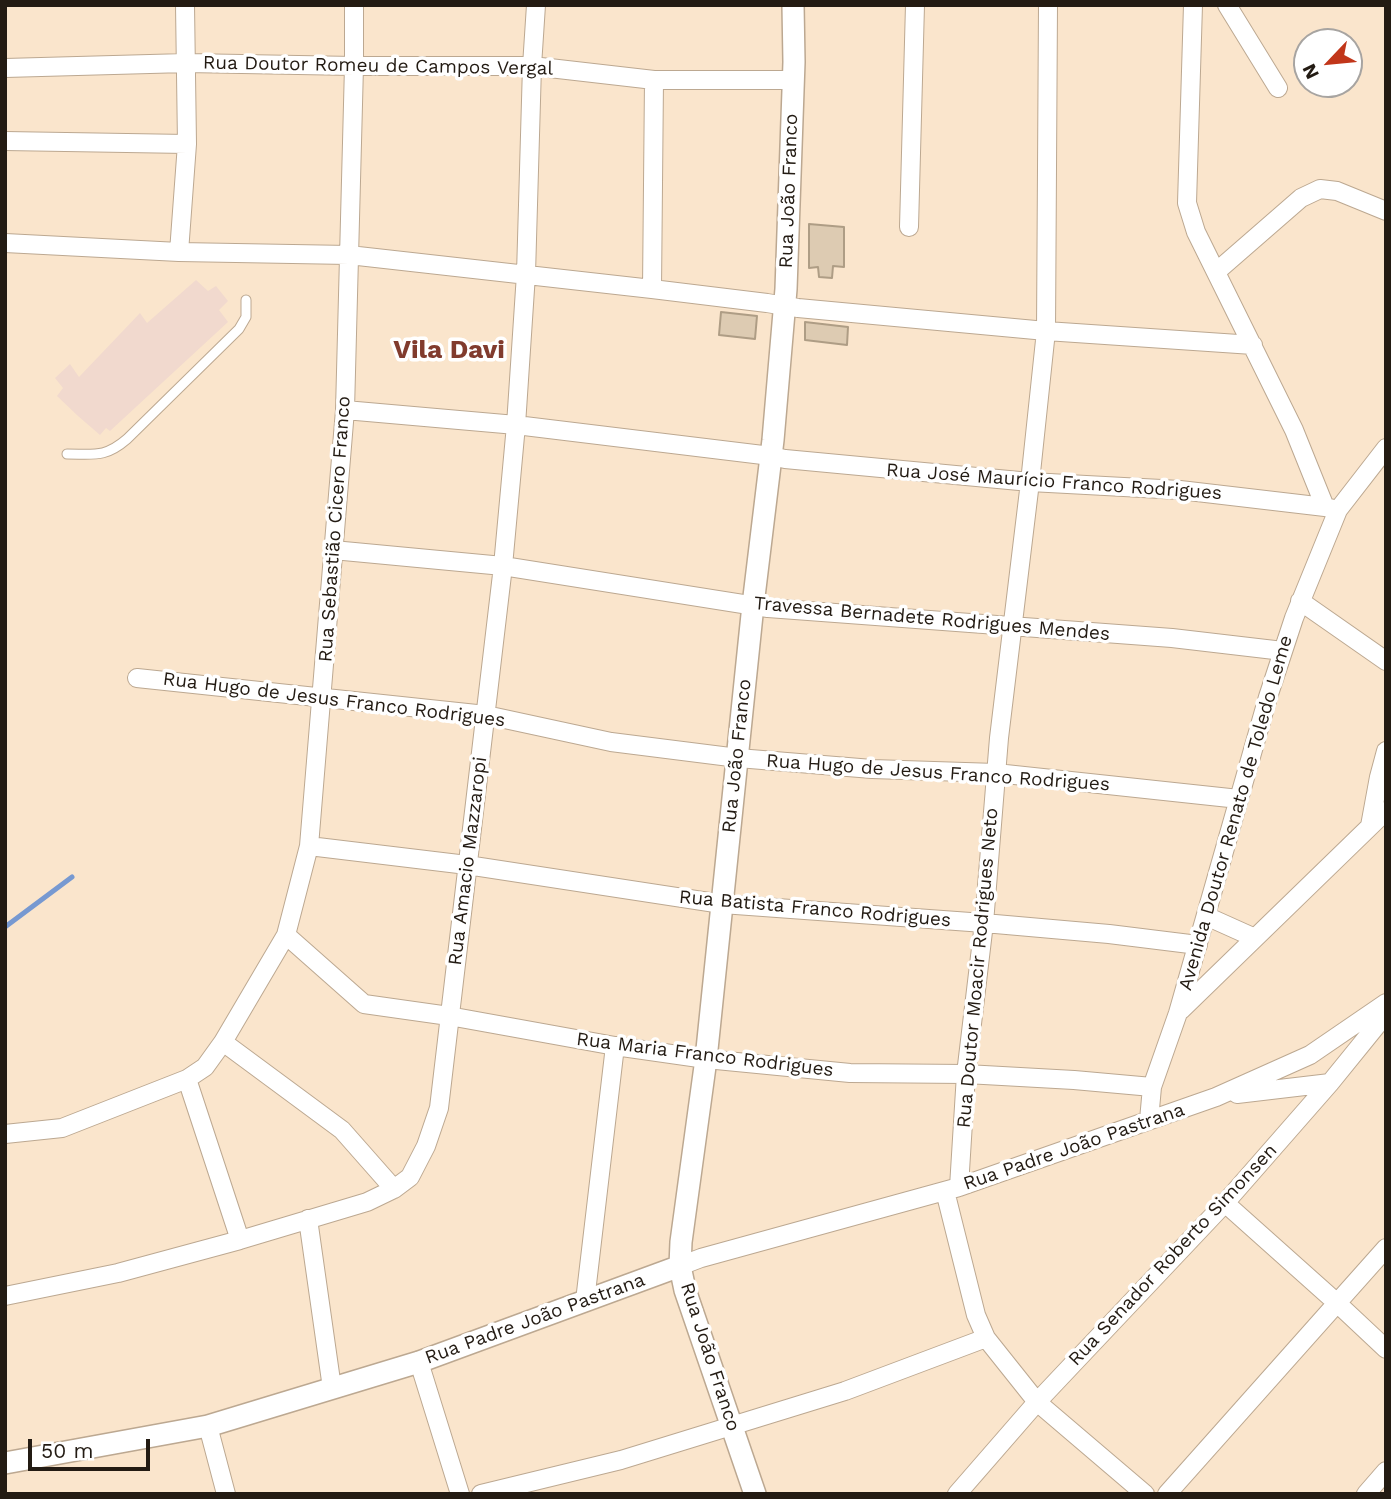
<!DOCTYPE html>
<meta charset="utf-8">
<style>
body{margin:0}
#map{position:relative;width:1391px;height:1499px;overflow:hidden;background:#fae5cc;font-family:"Work Sans",sans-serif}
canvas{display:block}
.frame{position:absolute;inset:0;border:7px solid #231b13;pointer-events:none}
.north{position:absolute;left:1293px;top:28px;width:70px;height:70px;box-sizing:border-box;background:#fff;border:2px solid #a7a4a1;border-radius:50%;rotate:244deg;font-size:19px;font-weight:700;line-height:28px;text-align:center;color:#231b13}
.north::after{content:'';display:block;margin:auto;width:24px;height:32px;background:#c1361a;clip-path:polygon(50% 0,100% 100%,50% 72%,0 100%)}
.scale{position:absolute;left:28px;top:1439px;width:122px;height:32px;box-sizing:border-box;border:4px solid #231b13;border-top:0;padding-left:9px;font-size:21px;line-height:24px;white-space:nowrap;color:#231b13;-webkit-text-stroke:5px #fff;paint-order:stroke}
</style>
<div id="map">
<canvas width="1391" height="1499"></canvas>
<div class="frame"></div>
<div class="north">N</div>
<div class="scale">50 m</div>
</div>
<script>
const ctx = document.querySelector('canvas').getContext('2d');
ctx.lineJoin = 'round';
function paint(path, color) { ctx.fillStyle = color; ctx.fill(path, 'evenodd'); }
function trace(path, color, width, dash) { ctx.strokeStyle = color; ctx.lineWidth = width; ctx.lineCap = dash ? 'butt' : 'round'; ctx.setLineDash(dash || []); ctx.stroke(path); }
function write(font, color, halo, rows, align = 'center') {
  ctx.font = font + ' "Work Sans",sans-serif'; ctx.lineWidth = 7; ctx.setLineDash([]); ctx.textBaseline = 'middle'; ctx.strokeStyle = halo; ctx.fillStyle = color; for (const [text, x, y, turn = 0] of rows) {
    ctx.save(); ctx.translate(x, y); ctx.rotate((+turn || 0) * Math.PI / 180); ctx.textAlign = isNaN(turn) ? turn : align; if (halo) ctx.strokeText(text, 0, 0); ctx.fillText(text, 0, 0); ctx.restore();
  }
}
paint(new Path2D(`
 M196,280L208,291L216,286L228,301L219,310L228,322L110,431L106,428L100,435L78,416L57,396L63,388L55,378L70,364L79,377L140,313L147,323Z`), '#f1d9ce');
trace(new Path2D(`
 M5,927L72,877`), '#7799d1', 5);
const building = new Path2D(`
 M809,224L844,227V267L833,266L832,278L819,277L818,267L809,268Z
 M721,312L757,316L755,339L719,335Z
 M805,322L848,327L847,345L805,340Z`);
paint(building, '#ddcbb2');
trace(building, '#ae9d85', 2);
const service = new Path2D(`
 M67,454C94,454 105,458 127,439L239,329L246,317V300`);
const minor = new Path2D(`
 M1193,5L1187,203L1196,232L1294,430L1325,507
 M1227,5L1278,88
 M5,68L186,63L354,66H532L654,80H793
 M5,141L187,144
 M909,227L915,5
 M5,243L179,252L349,255L652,289L767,303L798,308L1046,331L1253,345
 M179,252L187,144L185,5
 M1216,272L1301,198L1320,189L1337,191L1386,211
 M652,289L654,80
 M345,410L516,425L771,456L785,459L1030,482L1180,490L1325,507L1338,510
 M333,550L503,566L768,608L1172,638L1283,651
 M1300,601L1386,661
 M137,678L486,715L611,742L738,758L872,769L996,773L1239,799
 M1370,826L1379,777L1386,751
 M309,846L467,865L722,904L984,923L1109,934L1198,945
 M1206,916L1255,938
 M286,935L364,1004L449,1016L615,1046L706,1059L850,1073L966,1074L1074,1080L1152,1087
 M1181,1010L1386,811
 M223,1042L342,1130L394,1189
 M187,1079L240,1240
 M1237,1094L1330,1083
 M1149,1120L1152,1087L1178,1013L1268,697L1294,618L1338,510L1386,448
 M5,1134L62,1128L187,1079L205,1067L223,1042L286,935L309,846L345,410L354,66V5
 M959,1187L966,1074L984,923L999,738L1030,482L1046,331L1048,5
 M945,1191L976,1315L986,1338L1037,1402L1145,1494
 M1225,1203L1337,1303L1386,1349
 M308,1219L332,1388
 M680,1266L701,1258L959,1187L1216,1097L1310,1055L1386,1003
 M5,1296L118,1273L240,1240L367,1202L394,1189L410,1177L426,1146L439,1108L503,566L516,425L526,274L532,66L536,5
 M585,1301L615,1046
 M419,1362L460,1494
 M208,1426L226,1494
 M481,1494L621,1460L845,1391L986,1338
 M957,1494L1037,1402L1225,1203L1330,1083L1386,1014
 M1167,1494L1386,1248
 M1366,1494L1386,1471`);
const tertiary = new Path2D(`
 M5,1463L208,1426L419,1362L680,1266
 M755,1494L685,1290L680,1266L681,1242L706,1059L753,605L773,440L786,289L794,62L793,5`);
trace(service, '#bca891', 11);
trace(minor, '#bca891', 20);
trace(tertiary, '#bca891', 24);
trace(service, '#fff', 9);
trace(minor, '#fff', 18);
trace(tertiary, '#fff', 21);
write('19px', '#231b13', '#fff', [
 ["Rua Doutor Romeu de Campos Vergal",378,66,1],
 ["Rua João Franco",789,191,-88],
 ["Rua José Maurício Franco Rodrigues",1054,482,4],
 ["Rua Sebastião Cicero Franco",335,529,-86],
 ["Travessa Bernadete Rodrigues Mendes",932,619,5],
 ["Rua Hugo de Jesus Franco Rodrigues",334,700,7],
 ["Rua João Franco",737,756,-84],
 ["Rua Hugo de Jesus Franco Rodrigues",938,773,4],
 ["Avenida Doutor Renato de Toledo Leme",1236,813,-74],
 ["Rua Amacio Mazzaropi",468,861,-83],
 ["Rua Batista Franco Rodrigues",815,909,5],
 ["Rua Doutor Moacir Rodrigues Neto",978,968,-85],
 ["Rua Maria Franco Rodrigues",705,1055,7],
 ["Rua Padre João Pastrana",1074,1147,-19],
 ["Rua Senador Roberto Simonsen",1173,1255,-47],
 ["Rua Padre João Pastrana",535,1319,-20],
 ["Rua João Franco",710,1357,72]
]);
write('bold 26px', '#813b2d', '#fff', [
 ["Vila Davi",449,350]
]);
</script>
